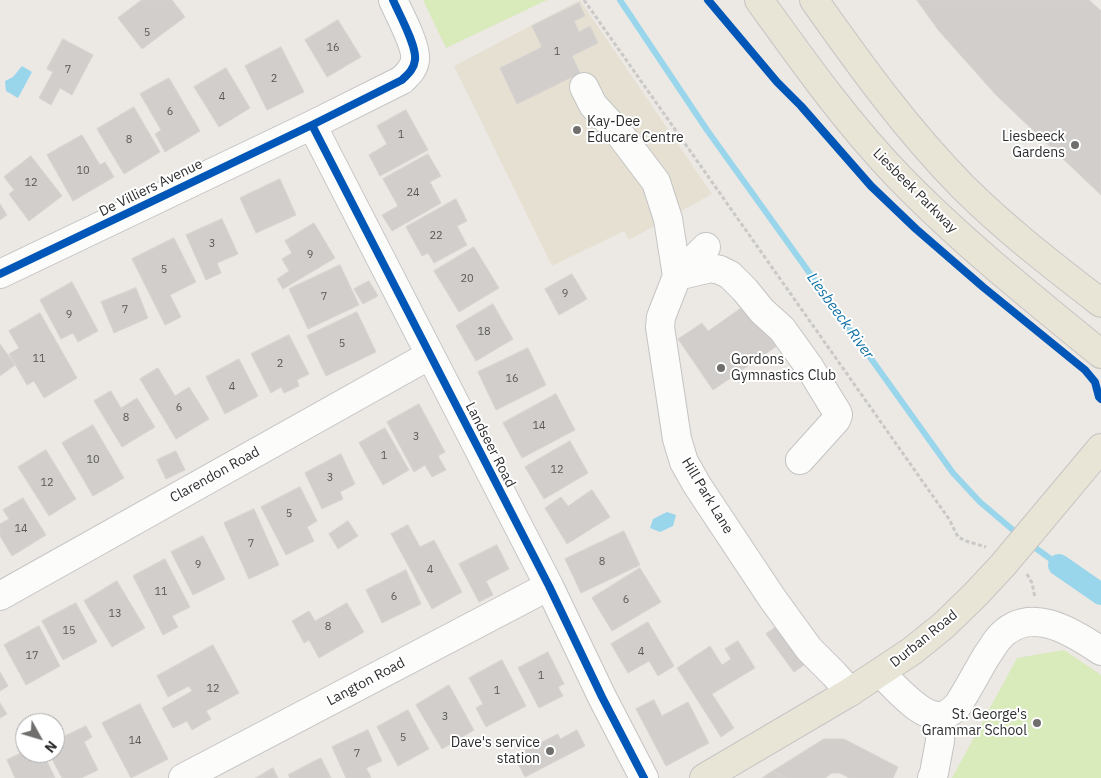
<!DOCTYPE html>
<style>
body{margin:0}
#map{position:relative;width:1101px;height:778px;overflow:hidden;background:#ece8e4;font-family:"IBM Plex Sans",sans-serif}
canvas{display:block}
.north{position:absolute;left:15px;top:713px;width:50px;height:50px;box-sizing:border-box;background:#fff;border:1px solid #ababab;border-radius:50%;rotate:129deg;font-size:14px;font-weight:700;line-height:20px;text-align:center;color:#2e2e2e}
.north::after{content:'';display:block;margin:auto;width:18px;height:22px;background:#706f6e;clip-path:polygon(50% 0,100% 100%,50% 72%,0 100%)}
</style>
<div id="map">
<canvas width="1101" height="778"></canvas>
<div class="north">N</div>
</div>
<script>
const ctx = document.querySelector('canvas').getContext('2d');
ctx.lineJoin = 'round';
function paint(path, color) { ctx.fillStyle = color; ctx.fill(path, 'evenodd'); }
function trace(path, color, width, dash) { ctx.strokeStyle = color; ctx.lineWidth = width; ctx.lineCap = dash ? 'butt' : 'round'; ctx.setLineDash(dash || []); ctx.stroke(path); }
function write(font, color, halo, rows, align = 'center') {
  ctx.font = font + ' "IBM Plex Sans",sans-serif'; ctx.lineWidth = 4; ctx.setLineDash([]); ctx.textBaseline = 'middle'; ctx.strokeStyle = halo; ctx.fillStyle = color; for (const [text, x, y, turn = 0] of rows) {
    ctx.save(); ctx.translate(x, y); ctx.rotate((+turn || 0) * Math.PI / 180); ctx.textAlign = isNaN(turn) ? turn : align; if (halo) ctx.strokeText(text, 0, 0); ctx.fillText(text, 0, 0); ctx.restore();
  }
}
paint(new Path2D(`
 M580,0L712,194L629,240L624,231L552,266L454,66Z`), '#e6e0d3');
paint(new Path2D(`
 M423,0H547L446,48Z
 M1064,650L1101,675V778H952L1017,658Z`), '#d9eabb');
paint(new Path2D(`
 M22,66L32,72L18,98L6,91L5,81L13,77Z
 M667,512L676,515L673,526L660,532L650,528L653,519Z`), '#99d6ec');
trace(new Path2D(`
 M620,0L707,130L953,473L980,502L1020,536
 M1030,544L1059,565`), '#99d6ec', 6);
trace(new Path2D(`
 M1059,565L1101,594`), '#99d6ec', 22);
const building = new Path2D(`
 M142,0H172L185,17L142,49L118,18Z
 M917,0H1089L1101,11V195L996,95L939,31Z
 M579,3L585,16L574,21L579,32L590,26L598,43L572,56L580,73L517,104L500,68L542,47L532,26Z
 M338,20L361,57L327,77L305,40Z
 M63,39L93,55L72,95L60,88L51,105L39,98L53,72L47,69Z
 M281,47L304,92L267,110L245,66Z
 M226,68L250,108L219,127L194,87Z
 M169,78L200,131L165,152L155,134L161,130L140,94Z
 M134,107L160,152L124,174L97,129Z
 M406,110L428,150L380,176L369,155L387,144L377,126Z
 M82,135L100,165L105,162L114,177L73,201L47,155Z
 M428,154L441,176L430,182L441,203L392,231L382,215L398,206L383,179Z
 M31,156L62,196L29,221L9,194L14,190L4,177Z
 M280,179L296,215L256,233L240,198Z
 M456,199L467,221L457,226L467,245L434,263L428,253L422,256L406,227Z
 M0,204L7,215L0,220Z
 M222,219L238,254L217,263L221,273L206,280L186,235Z
 M314,223L335,258L283,289L277,279L289,271L282,259L292,253L285,241Z
 M174,238L196,282L170,295L181,317L165,325L132,259Z
 M474,247L499,288L459,312L434,271Z
 M340,265L359,305L308,329L289,289Z
 M572,274L587,299L559,315L545,289Z
 M369,281L378,296L363,304L354,289Z
 M72,282L98,331L78,342L73,333L61,339L40,300Z
 M136,288L148,318L114,333L101,302Z
 M493,304L513,339L476,361L456,326Z
 M747,304L777,346L713,390L678,339L702,323L708,331Z
 M357,312L376,352L326,376L307,336Z
 M40,313L77,378L44,398L34,381L27,385L9,354L19,348L9,331Z
 M289,335L309,374L297,380L299,386L284,393L281,387L271,393L251,354Z
 M0,344L15,365L0,376Z
 M528,348L546,385L496,410L478,372Z
 M239,359L258,396L225,414L206,377Z
 M158,368L175,396L189,387L209,419L176,439L140,379Z
 M111,391L121,408L137,398L155,427L122,447L94,401Z
 M556,394L575,430L522,458L503,423Z
 M419,404L445,452L438,456L446,470L432,477L425,465L414,472L387,422Z
 M93,425L124,478L93,496L62,443Z
 M385,428L409,470L383,485L359,443Z
 M570,441L588,473L544,499L525,467Z
 M46,450L76,499L49,516L18,467Z
 M176,451L185,470L166,479L157,460Z
 M341,454L355,484L340,492L343,499L322,509L305,473Z
 M300,487L317,521L307,527L314,541L286,555L261,507Z
 M592,490L610,517L567,544L545,508L561,497L568,506Z
 M23,498L46,535L12,556L0,536V524L9,519L3,510Z
 M254,509L279,565L249,579L224,523Z
 M348,521L358,536L338,549L329,534Z
 M408,525L420,547L434,540L462,592L432,609L391,534Z
 M624,531L640,565L581,593L565,559Z
 M203,536L225,579L193,595L171,552Z
 M497,545L509,569L486,581L493,595L479,602L459,564Z
 M165,559L190,607L172,616L178,627L163,635L133,576Z
 M640,568L661,602L612,631L592,598Z
 M406,570L421,604L382,623L366,590Z
 M117,581L145,628L112,647L84,601Z
 M76,603L97,642L63,660L42,621Z
 M347,603L364,632L319,658L309,640L304,643L292,621L309,611L315,621Z
 M648,622L674,666L658,676L649,661L628,673L611,644Z
 M779,625L807,663L794,672L766,634Z
 M39,626L60,666L26,685L4,645Z
 M738,641L755,668L712,694L734,728L721,737L677,668L710,646L722,665L731,659L725,649Z
 M213,645L239,693L206,711L211,719L192,730L187,721L173,728L162,708L192,691L189,686L168,697L157,676Z
 M548,652L564,684L558,687L563,696L539,708L518,668Z
 M502,660L526,706L486,727L476,708L483,704L469,678Z
 M0,672L8,686L0,691Z
 M449,685L474,730L442,749L416,705Z
 M654,700L662,716L688,702L709,743L666,766L636,709Z
 M0,703L7,714L0,718Z
 M140,704L168,759L131,778L102,723Z
 M408,710L429,749L398,766L377,727Z
 M86,726L92,737L84,742L98,770L81,778H62L49,753H55V741Z
 M368,730L382,761L366,768L371,777L370,778H346L332,747Z
 M577,730L585,746L525,777L514,756L558,734L560,739Z
 M824,739H844L898,767L893,778H849L840,773H832L825,778H786L773,771Z
 M25,751V753H43L55,778H15L7,760Z
 M321,758L331,778H290L288,775Z
 M273,768L278,778H256Z
 M773,771L786,778H762Z`);
paint(building, '#d1cecb');
trace(building, '#d7d4d0', 1);
const minor = new Path2D(`
 M584,87L593,105L619,133L656,182L668,219L677,276L711,268L720,270L730,275L745,290L762,311L782,329L810,368L837,412L838,415L836,420L800,460
 M312,125L549,586L602,697L644,778
 M706,247L677,276L661,317L660,327L677,439L684,462L697,485L772,598L809,649L834,674L850,692
 M0,274L312,125L402,80C408,74 414,69 415,60C417,46 399,14 393,0
 M0,596L430,355
 M881,673C894,686 921,718 941,716C948,715 953,710 958,705C968,689 977,672 987,655C991,650 994,644 998,639C1028,604 1070,630 1101,651
 M183,778L549,586
 M932,778L934,773L940,741L939,716`);
const major = new Path2D(`
 M759,0C803,61 846,122 898,176C961,241 1031,297 1101,354
 M814,0C860,65 906,129 962,186C1005,229 1053,266 1101,303
 M704,778L850,692L912,651L943,626L975,595L1003,565L1101,448`);
trace(minor, '#c5c4c5', 30);
trace(major, '#c6c5c4', 30);
trace(new Path2D(`
 M584,0L949,519L958,537L966,541L986,547
 M1027,574L1032,583L1035,598`), '#c9c9c8', 3, [4, 2.5]);
trace(minor, '#fcfcfb', 28);
trace(major, '#e8e4d6', 28);
trace(new Path2D(`
 M708,0L777,82L801,106L871,186L916,229L983,287L1085,370L1095,382L1099,397L1101,399
 M312,125L549,586L602,697L644,778
 M0,274L312,125L402,80C408,74 414,69 415,60C417,46 399,14 393,0`), '#0057b8', 8);
for (const [x, y, r, color] of [
 [577,130,5,"#706f6e"],
 [1075,145,5,"#706f6e"],
 [721,368,5,"#706f6e"],
 [1037,723,5,"#706f6e"],
 [550,751,5,"#706f6e"]
]) { const dot = new Path2D(); dot.arc(x, y, r, 0, 2 * Math.PI); ctx.fillStyle = color; ctx.fill(dot); trace(dot, '#fff', 2); }
write('11px', '#585857', null, [
 ["5",147,33],
 ["16",333,48],
 ["1",557,52],
 ["7",68,70],
 ["2",274,79],
 ["4",222,97],
 ["6",170,112],
 ["1",401,135],
 ["8",129,140],
 ["10",83,171],
 ["12",31,183],
 ["24",413,193],
 ["22",436,236],
 ["3",212,244],
 ["9",310,255],
 ["5",164,270],
 ["20",467,279],
 ["9",565,294],
 ["7",324,297],
 ["7",125,310],
 ["9",69,315],
 ["18",484,332],
 ["5",342,344],
 ["11",39,359],
 ["2",280,364],
 ["16",512,379],
 ["4",232,387],
 ["6",179,408],
 ["8",126,418],
 ["14",539,426],
 ["3",416,437],
 ["1",384,456],
 ["10",93,460],
 ["12",557,470],
 ["3",330,478],
 ["12",47,483],
 ["5",289,514],
 ["14",21,529],
 ["7",251,544],
 ["8",602,562],
 ["9",198,565],
 ["4",430,570],
 ["11",161,592],
 ["6",394,597],
 ["6",626,600],
 ["13",115,614],
 ["8",328,627],
 ["15",69,631],
 ["4",641,652],
 ["17",32,656],
 ["1",541,676],
 ["12",213,689],
 ["1",497,691],
 ["3",445,717],
 ["5",403,738],
 ["14",135,741],
 ["7",357,754]
]);
write('14px', '#2e2e2e', '#fff', [
 ["Kay-Dee",587,122,"left"],
 ["Educare Centre",587,138,"left"],
 ["Liesbeeck",1065,137],
 ["Gardens",1065,153],
 ["Gordons",731,360,"left"],
 ["Gymnastics Club",731,376,"left"],
 ["St. George's",1027,715],
 ["Grammar School",1027,731],
 ["Dave's service",540,743],
 ["station",540,759]
], 'right');
write('14px', '#2e2e2e', '#fff', [
 ["De Villiers Avenue",151,188,-26],
 ["Liesbeek Parkway",915,191,45],
 ["Landseer Road",490,445,63],
 ["Clarendon Road",215,475,-29],
 ["Hill Park Lane",707,496,59],
 ["Durban Road",924,639,-39],
 ["Langton Road",366,682,-28]
]);
write('italic 15px', '#0d6fa3', '#fff', [
 ["Liesbeeck River",840,316,54]
]);
</script>
